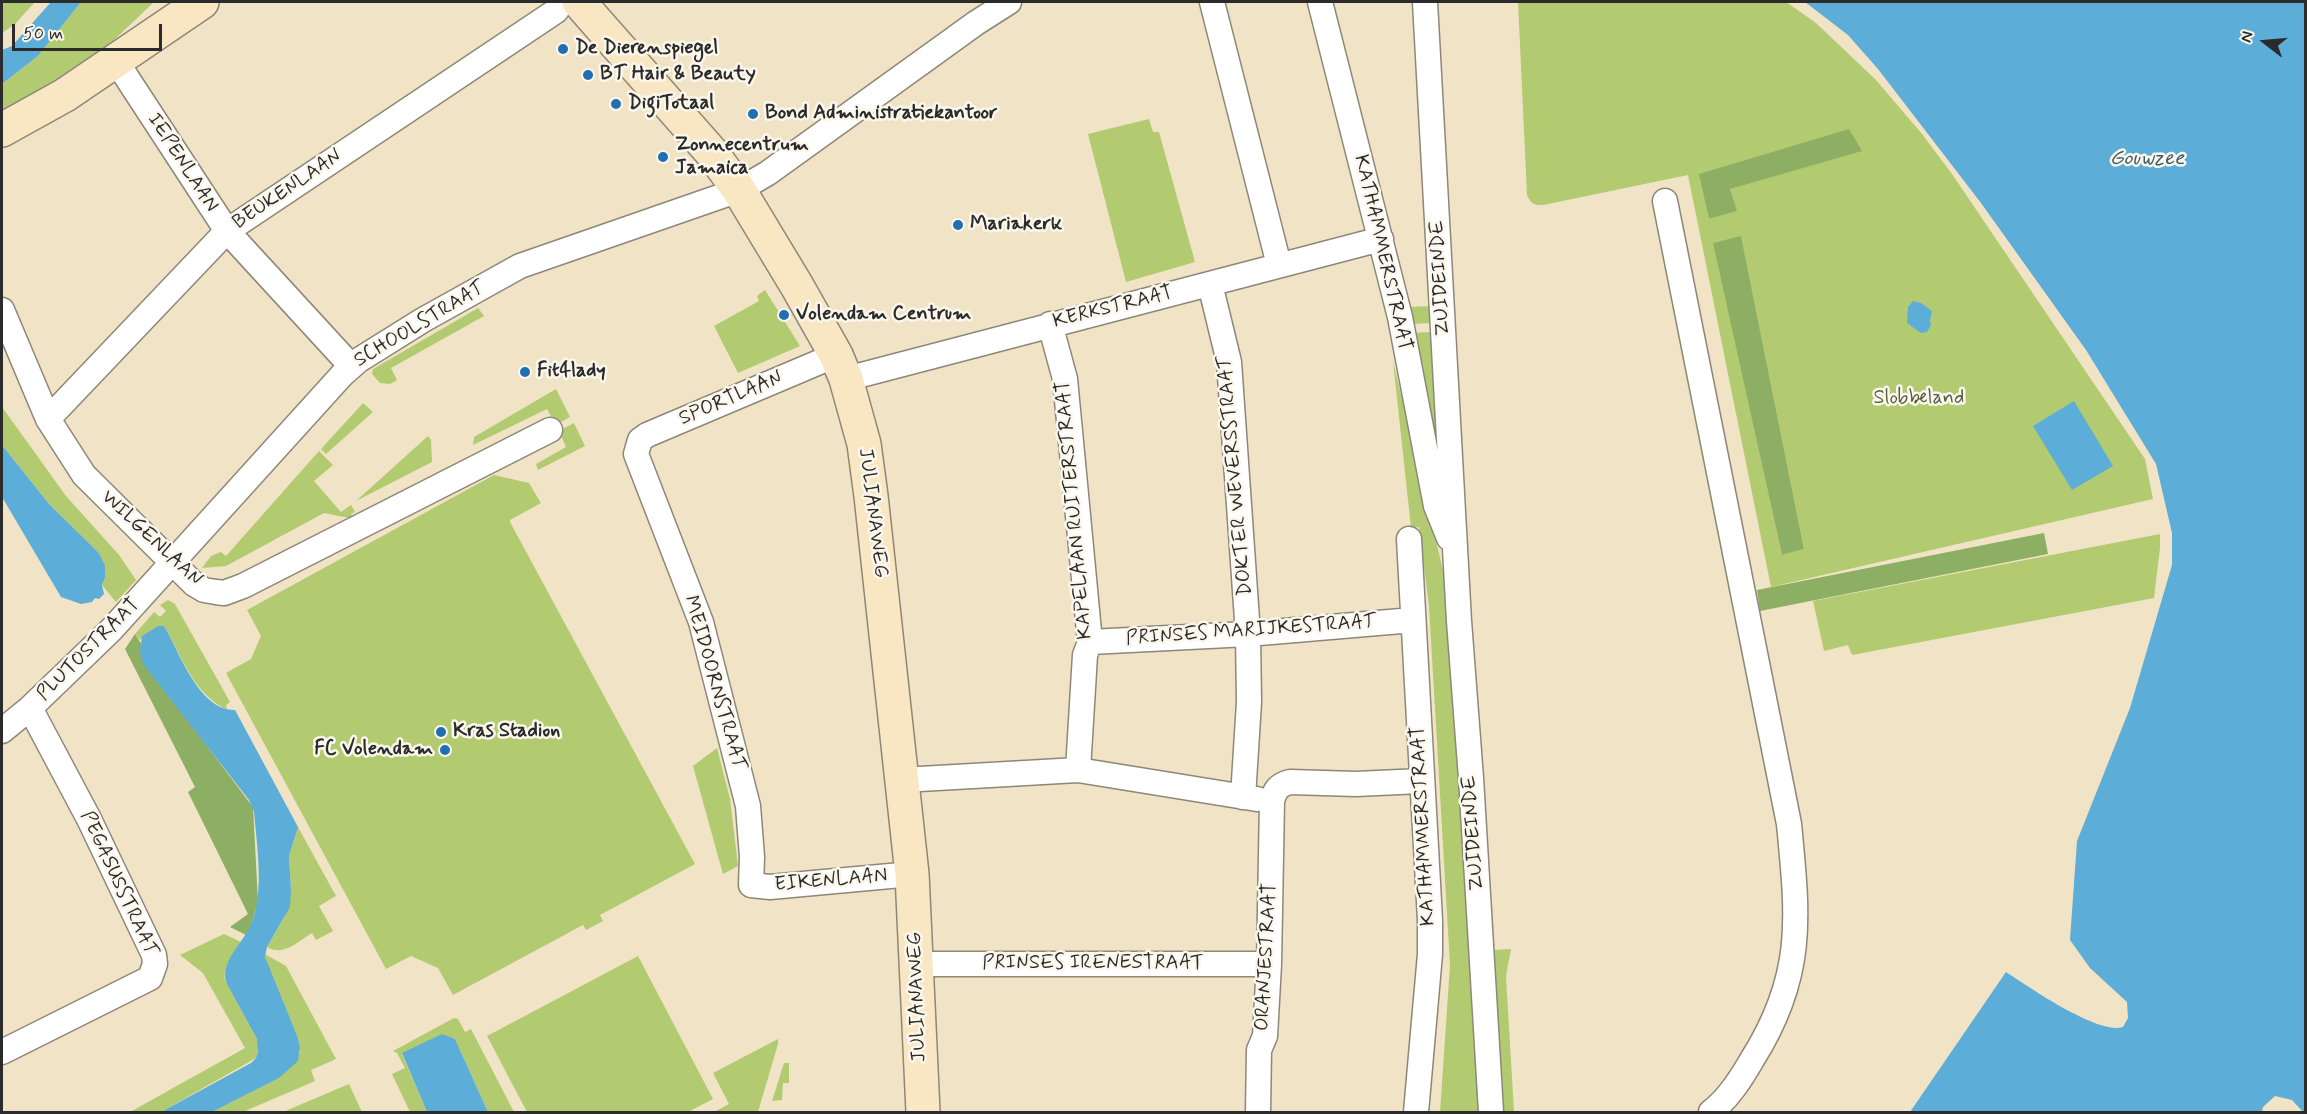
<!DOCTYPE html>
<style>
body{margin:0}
#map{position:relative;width:2307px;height:1114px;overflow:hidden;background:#f1e3c6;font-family:Mynerve,sans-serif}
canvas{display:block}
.frame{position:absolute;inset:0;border:3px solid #2b2b2b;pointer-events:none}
.north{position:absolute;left:2235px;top:12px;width:60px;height:60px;-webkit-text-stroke:4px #fbf7ec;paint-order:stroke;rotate:286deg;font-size:16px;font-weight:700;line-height:24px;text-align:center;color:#2b2b2b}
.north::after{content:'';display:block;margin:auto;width:21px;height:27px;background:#2b2b2b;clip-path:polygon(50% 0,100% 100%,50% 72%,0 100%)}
.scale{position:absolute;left:12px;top:24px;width:150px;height:27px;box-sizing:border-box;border:3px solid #2b2b2b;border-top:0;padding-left:8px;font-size:18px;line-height:21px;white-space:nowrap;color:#2b2b2b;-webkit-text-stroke:4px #fbf7ec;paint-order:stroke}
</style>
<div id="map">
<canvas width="2307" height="1114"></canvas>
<div class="frame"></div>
<div class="north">N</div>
<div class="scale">50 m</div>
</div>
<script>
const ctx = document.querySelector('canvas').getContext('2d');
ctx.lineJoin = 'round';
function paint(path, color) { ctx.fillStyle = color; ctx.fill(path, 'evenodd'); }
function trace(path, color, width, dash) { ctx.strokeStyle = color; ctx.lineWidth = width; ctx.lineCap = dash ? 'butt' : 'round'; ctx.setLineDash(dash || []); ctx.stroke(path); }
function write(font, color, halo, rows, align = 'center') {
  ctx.font = font + ' Mynerve,sans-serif'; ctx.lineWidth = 5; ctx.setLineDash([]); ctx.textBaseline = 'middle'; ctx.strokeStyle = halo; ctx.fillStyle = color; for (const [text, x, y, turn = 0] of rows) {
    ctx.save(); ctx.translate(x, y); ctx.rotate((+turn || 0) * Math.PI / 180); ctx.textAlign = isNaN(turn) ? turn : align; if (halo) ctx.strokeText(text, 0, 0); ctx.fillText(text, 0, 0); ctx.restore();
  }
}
paint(new Path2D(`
 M2,2H35L15,24L2,33Z
 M81,2H154L113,41L39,91L2,111V84L38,56Z
 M1518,2H1786L1816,23L1876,80L1922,134L1952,174L2145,459L2153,499L1771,587L1688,175L1543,205C1534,205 1531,204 1527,195ZM1700,174L1739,186L1730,189L1736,211L1709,219ZM1741,237L1804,549L1782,555L1714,243Z
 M1149,119L1153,132H1159L1195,262L1126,282L1088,134Z
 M765,290L800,346L738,373L714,326L759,301L757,296Z
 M1431,306L1432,323L1412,324L1408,307Z
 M478,308L484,316L391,368L397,380L390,384L380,383L372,374L373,369Z
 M1433,332L1437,464L1409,333Z
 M1393,361L1447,587L1480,1112H1440L1450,965L1429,606L1419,527L1411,528Z
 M556,389L570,417L556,425L547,409L473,445L474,437Z
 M363,403L373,412L326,454L321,449Z
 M2,407L66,496L119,555L136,580L116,602L102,585L105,578L99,553L49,504L2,445Z
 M574,423L585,446L538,470L536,464L566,447L559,431Z
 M428,436L431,440L432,462L356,501Z
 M319,451L333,465L314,481L341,512L351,505L355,512L351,514L354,519L324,513L226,566L202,568L211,556L221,552L226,556Z
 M494,475L529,483L541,503L510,520V522L695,864L600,915L603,921L586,930L583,925L453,995L438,968L411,956L386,969L226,673L251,659L261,636L247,610Z
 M2160,534V548L2154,598L1852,655L1848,645L1824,651L1813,601Z
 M168,600L175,604L230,702L226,705L227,710C193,693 182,657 164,626L150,632L140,640L135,634L154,612L160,617L166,611L160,605Z
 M717,748L730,799L738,866L723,874L693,766Z
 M298,827L336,896L319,906L333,931L316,940L312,933C297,942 283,957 267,947L284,918L291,890L289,856Z
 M224,934L241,942C234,954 223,965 225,980L257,1039L259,1046L256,1058L161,1112H130L245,1048L203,973L180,955Z
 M1511,949L1506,976L1514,1112H1503L1494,950Z
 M265,954L286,966L336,1059L311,1070L315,1081L243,1112H212L279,1078L300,1053L298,1038L266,963Z
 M638,956L713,1099L688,1112H527L487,1036Z
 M454,1018L458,1019L465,1032L471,1029L514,1112H488L455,1039L402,1054L427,1112H410L392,1074L405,1068L397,1053L393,1051Z
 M778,1039V1044L758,1112H714L729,1104L713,1073Z
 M784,1063H789V1083H783L782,1100L772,1101Z
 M349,1084L362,1112H283Z`), '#b2cb71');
paint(new Path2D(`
 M1849,129L1862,151L1730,189L1737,211L1709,219L1699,174Z
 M1741,236L1804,549L1782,555L1713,243Z
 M2044,533L2048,554L1760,611L1757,590Z
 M135,634L207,746L253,807L258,901L251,926L246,935L230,927L248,914L188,792L195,787L125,649Z`), '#8daf63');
paint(new Path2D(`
 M51,2H81L38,56L2,84V50L12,46Z
 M1805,2H2305V1112H2303L2292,1100L2275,1096L2263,1107L2262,1112H1910L2006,972C2029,987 2098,1035 2123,1027L2128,1018L2127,1002L2090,968L2070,940L2077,841L2130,708L2172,565V533L2156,464L2086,350L1981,203L1878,69L1848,35Z
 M1913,301L1921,303L1932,311L1930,321L1931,325L1927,332L1921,333L1907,323L1908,307Z
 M2074,401L2113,466L2072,490L2033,426Z
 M2,445L49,504L99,553L105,566V578L102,585L104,594L99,599L95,598L92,602L81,604L61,597L2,497Z
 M158,626H164C179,651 199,711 235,710L298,827L289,856L291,890L290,907L267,947L265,957L298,1038L300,1048L298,1061L279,1078L212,1112H161L251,1063L256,1058L258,1051L257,1039L227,984C218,962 245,942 252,922C264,891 257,846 254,812L249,800L143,664L140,652L142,636Z
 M442,1034L455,1039L488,1112H427L402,1053Z`), '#5cadd7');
const street = new Path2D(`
 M1212,2L1279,265
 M1320,2L1400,317L1436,506L1449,538
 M1425,2L1459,621L1471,778L1491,1112
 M116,61L227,231L351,366
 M1665,201L1789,824C1798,917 1805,975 1753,1058C1742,1077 1729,1098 1711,1112
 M1210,284L1229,362L1248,634L1249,702L1243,797
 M2,310L48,419L84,475L194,584L204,590L216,592L224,593L243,586L550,430
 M1050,324L1065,379L1090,642L1085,655L1078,770
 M836,355L647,435L640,440L636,454L701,622L748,806L752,857L751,885L770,887L912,874
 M846,379L1381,239
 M48,419L227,231L556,11L562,2
 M1409,539L1430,920V954L1416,1112
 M1090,642L1248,634L1413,620
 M2,731L30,708L112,629L342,375L359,360L423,320L520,266L739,190L768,173L976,23L1009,2
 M902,780L1078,770L1257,799
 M917,964H1269
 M2,1052L150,978L155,964L154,955L89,819L30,708
 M1258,1112L1259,1050L1265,1036L1269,964L1272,801C1275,790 1278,785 1290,782L1356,784L1421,781`);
const secondary = new Path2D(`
 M579,2L712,153L739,190L797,286L836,355L846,379L864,444L871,496L912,874L923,1112
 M2,130L65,95L202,2`);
trace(street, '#8e8778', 27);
trace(secondary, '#8e8778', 36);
trace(street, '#fff', 24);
trace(secondary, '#f9e7c3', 33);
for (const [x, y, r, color] of [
 [563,49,6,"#1f6fb2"],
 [588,75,6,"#1f6fb2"],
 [616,104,6,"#1f6fb2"],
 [753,114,6,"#1f6fb2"],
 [663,157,6,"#1f6fb2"],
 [958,225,6,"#1f6fb2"],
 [784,315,6,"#1f6fb2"],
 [525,372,6,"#1f6fb2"],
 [441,732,6,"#1f6fb2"],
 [445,750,6,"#1f6fb2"]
]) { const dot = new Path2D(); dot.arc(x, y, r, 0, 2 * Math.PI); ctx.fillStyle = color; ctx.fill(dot); trace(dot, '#fbf7ec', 2); }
write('bold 20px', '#2b2b2b', '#fbf7ec', [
 ["De Dierenspiegel",575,49],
 ["BT Hair & Beauty",600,75],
 ["DigiTotaal",628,104],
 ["Bond Administratiekantoor",765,114],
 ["Zonnecentrum",675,146],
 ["Jamaica",675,169],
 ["Mariakerk",970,225],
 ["Volendam Centrum",796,315],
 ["Fit4lady",537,372],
 ["Kras Stadion",453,732],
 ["FC Volendam",433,750,"right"]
], 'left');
write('20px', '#2b2b2b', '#fbf7ec', [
 ["IEPENLAAN",182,163,57],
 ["BEUKENLAAN",288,190,-34],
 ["KATHAMMERSTRAAT",1382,253,77],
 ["ZUIDEINDE",1441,278,-93],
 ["KERKSTRAAT",1113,308,-14],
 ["SCHOOLSTRAAT",420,325,-31],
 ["SPORTLAAN",731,399,-23],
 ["DOKTER WEVERSSTRAAT",1236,476,-95],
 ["KAPELAAN RUITERSTRAAT",1075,510,-95],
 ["JULIANAWEG",872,513,83],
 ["WILGENLAAN",151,539,43],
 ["PRINSES MARIJKESTRAAT",1251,631,-4],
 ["PLUTOSTRAAT",89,650,-45],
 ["MEIDOORNSTRAAT",714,683,74],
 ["KATHAMMERSTRAAT",1424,826,-93],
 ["ZUIDEINDE",1474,833,-94],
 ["EIKENLAAN",831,881,-5],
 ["PEGASUSSTRAAT",118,884,65],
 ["ORANJESTRAAT",1267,957,-87],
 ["PRINSES IRENESTRAAT",1093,964],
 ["JULIANAWEG",918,997,-92]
]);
write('20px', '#545b40', '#fbf7ec', [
 ["Slobbeland",1919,399]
]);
write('italic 21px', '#3c5867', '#fbf7ec', [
 ["Gouwzee",2147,160]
]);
</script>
